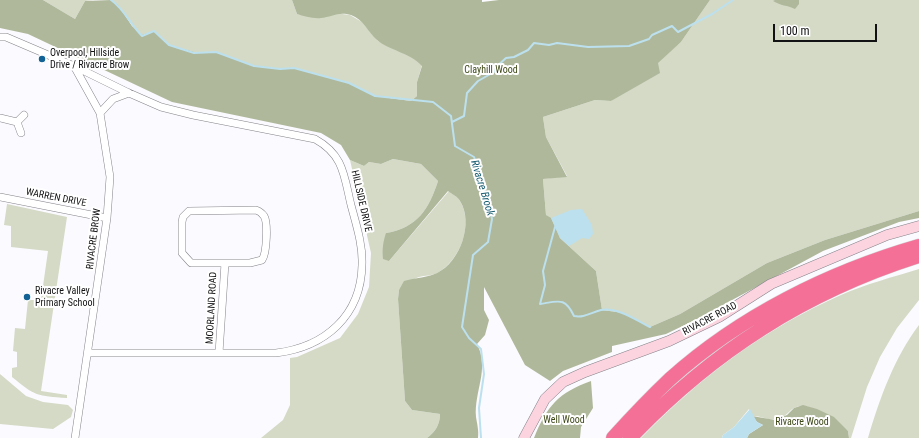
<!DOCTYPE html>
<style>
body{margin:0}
#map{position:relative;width:919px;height:438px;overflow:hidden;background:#fbfafe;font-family:"Roboto Condensed",sans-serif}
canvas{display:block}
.scale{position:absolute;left:773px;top:24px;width:104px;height:18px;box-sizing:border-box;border:2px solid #121214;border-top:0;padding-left:5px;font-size:12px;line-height:14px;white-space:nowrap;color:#121214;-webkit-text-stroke:3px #fff;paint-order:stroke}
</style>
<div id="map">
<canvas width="919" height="438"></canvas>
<div class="scale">100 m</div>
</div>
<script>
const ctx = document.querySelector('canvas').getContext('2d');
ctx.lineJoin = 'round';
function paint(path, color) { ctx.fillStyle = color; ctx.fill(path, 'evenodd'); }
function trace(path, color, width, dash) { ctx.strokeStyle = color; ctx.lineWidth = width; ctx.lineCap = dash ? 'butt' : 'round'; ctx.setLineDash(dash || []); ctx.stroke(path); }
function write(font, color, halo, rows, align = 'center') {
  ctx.font = font + ' "Roboto Condensed",sans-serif'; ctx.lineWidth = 4; ctx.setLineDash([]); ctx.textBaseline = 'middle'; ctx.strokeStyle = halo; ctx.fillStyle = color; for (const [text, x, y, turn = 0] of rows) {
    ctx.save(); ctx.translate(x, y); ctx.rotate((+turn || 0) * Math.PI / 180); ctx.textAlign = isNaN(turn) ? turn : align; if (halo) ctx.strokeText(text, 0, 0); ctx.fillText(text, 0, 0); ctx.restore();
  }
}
paint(new Path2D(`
 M43,0H93L85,1L75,19Z
 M111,0H292L297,14L321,18L335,13L350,15L362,22L378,41L414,58L422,65L417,82V96L411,101L375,96L349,83L294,68L280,69L254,66L216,52L194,53L169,45L154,31L142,36C131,25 124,9 111,0Z
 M710,0H919V211L825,240L767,263L680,314L650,327L624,313L602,310L596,271L560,238L546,215L543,179L567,176L546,137L543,117L595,100L611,101L681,42Z
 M393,159L421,164L438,181C429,209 417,228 386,233L389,261L449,191C452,194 458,197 460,201C474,224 460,261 437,273C432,276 425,275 419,277C412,279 405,286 399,290L398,299L405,401L412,410L440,414C440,425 435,432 427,438H261L283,420L290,405V358L297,357L340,338L358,314L369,287L371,253L350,160L364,166L369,162L381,164Z
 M7,204L67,217L41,391L67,395V398C37,396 35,396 12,377V368L17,367V352L13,351L15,328L25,329L28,300H41L48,251L11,247V226L4,225Z
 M919,269V300L897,328L880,357L867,387L851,438H849L848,431C836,422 809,399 794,408C787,412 787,417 776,419C768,421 760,415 752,416L749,409L734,427L723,435L722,438H641C698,379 765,328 841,295C866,284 893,277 919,269Z
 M919,325V438H868C880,398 894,358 919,325Z
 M0,374L26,396L43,402L68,405L73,410L71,417L53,429L0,424Z`), '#d4dac6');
paint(new Path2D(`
 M0,0H43L75,19L85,1L111,0L118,5L132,26L142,35L154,31L169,45L194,52H216L254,66L280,69L294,68L349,83L375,96L411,101L417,96V82L422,66C409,52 390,51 377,40C368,32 363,19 351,15C339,11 331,17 321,18C313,19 304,16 297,14L292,0H482V2L499,0H710L681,42L658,63L660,73L611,101L595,100L543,117L546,137L567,177L543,179L546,215L551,218L560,238L596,271L602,310L624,313L650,327L680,314L767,263L825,240L919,211V218L899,222L823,251L695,320L666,334L612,346V352L563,371L550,381L525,365L484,287V310L489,320L485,335L477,344C490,369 474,391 476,417C477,424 479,430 478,438H427C435,432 440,425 440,414L412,410L405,401L398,299L399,290L404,281C414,278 430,277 437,273C460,262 474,223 460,201C458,197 452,194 448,191L389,261L383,259C382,249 383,242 386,233C417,228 429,209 438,181L421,164L393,159L381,164L369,162L364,166L350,160L341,145L321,133L172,102L28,34L0,28Z
 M775,0H799V4L795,9C787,5 781,6 773,1Z
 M591,381L593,408L581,427L580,438H534C547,406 558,393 591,381Z
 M803,405L817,409L834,417L848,431L849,438H747L749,434L763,425L757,422L752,416L775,420L787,415L794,408Z`), '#afb89b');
paint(new Path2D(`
 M582,209L592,225L593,234L589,239L582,238L569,246L560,238L551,218L571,210Z
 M750,409L757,422L763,425L749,434L747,438H722L723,435L734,427Z`), '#bce0ee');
trace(new Path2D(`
 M111,0C124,9 131,25 142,36L154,31L169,45L194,53L216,52L254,66L280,69L294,68L349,83L375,96L433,102L451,116L455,146L474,157L489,204L492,219L488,242L473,255L462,327L469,338L481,349L484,374L479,408L481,438
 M452,122L464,116L467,93L478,81L494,72L496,67L506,58L514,57L528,50L534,43L549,45L557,43L588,47L629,46L649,39L652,35L672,26L678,32L712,14L733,0
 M555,227L543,271L545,285L540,304C559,301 565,297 574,316C584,318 590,313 601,310C617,307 636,320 650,327`), '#bce0ee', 2);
const street = new Path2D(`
 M0,37H6L74,66L129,93L161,107L193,115L315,139C344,155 344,176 351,205C356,224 363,245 362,265C361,316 325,347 276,353H88
 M74,66L100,113L110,177L107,218L75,438
 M100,113L113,99L129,93
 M0,118L17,122L21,133
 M17,122L24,115
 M0,197L107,218
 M219,353L225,263H250L262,260C267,253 268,222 264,216C262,213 259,211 256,210L189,211L183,217L182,222V253L191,263H225`);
const secondary = new Path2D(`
 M524,438L545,399L563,382L585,372L669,341L719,317L771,284L887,235L919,226`);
const highway = new Path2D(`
 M613,438C631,418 650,398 670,379C740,316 829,272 919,246
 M630,438C712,352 805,292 919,256`);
trace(street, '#838389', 8);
trace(secondary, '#838389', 11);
trace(highway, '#d4d4d5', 15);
trace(street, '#fff', 7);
trace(secondary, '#fcd4e0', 10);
trace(highway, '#f47097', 14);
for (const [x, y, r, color] of [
 [42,59,4,"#126295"],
 [27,297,4,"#126295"]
]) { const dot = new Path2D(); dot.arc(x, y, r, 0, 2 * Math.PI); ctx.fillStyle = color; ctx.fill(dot); trace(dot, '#fff', 1.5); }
write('10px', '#121214', '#fff', [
 ["Overpool, Hillside",50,53],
 ["Drive / Rivacre Brow",50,65],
 ["Rivacre Valley",35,291],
 ["Primary School",35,303]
], 'left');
write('10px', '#3b4615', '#fff', [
 ["Clayhill Wood",491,70],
 ["Well Wood",564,420],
 ["Rivacre Wood",802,422]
]);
write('10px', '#121214', '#fff', [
 ["WARREN DRIVE",56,198,11],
 ["HILLSIDE DRIVE",361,201,77],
 ["RIVACRE BROW",94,239,-83],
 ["MOORLAND ROAD",212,308,-87],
 ["RIVACRE ROAD",710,319,-28]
]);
write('italic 11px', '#175b6f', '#fff', [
 ["Rivacre Brook",482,188,73]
]);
</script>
